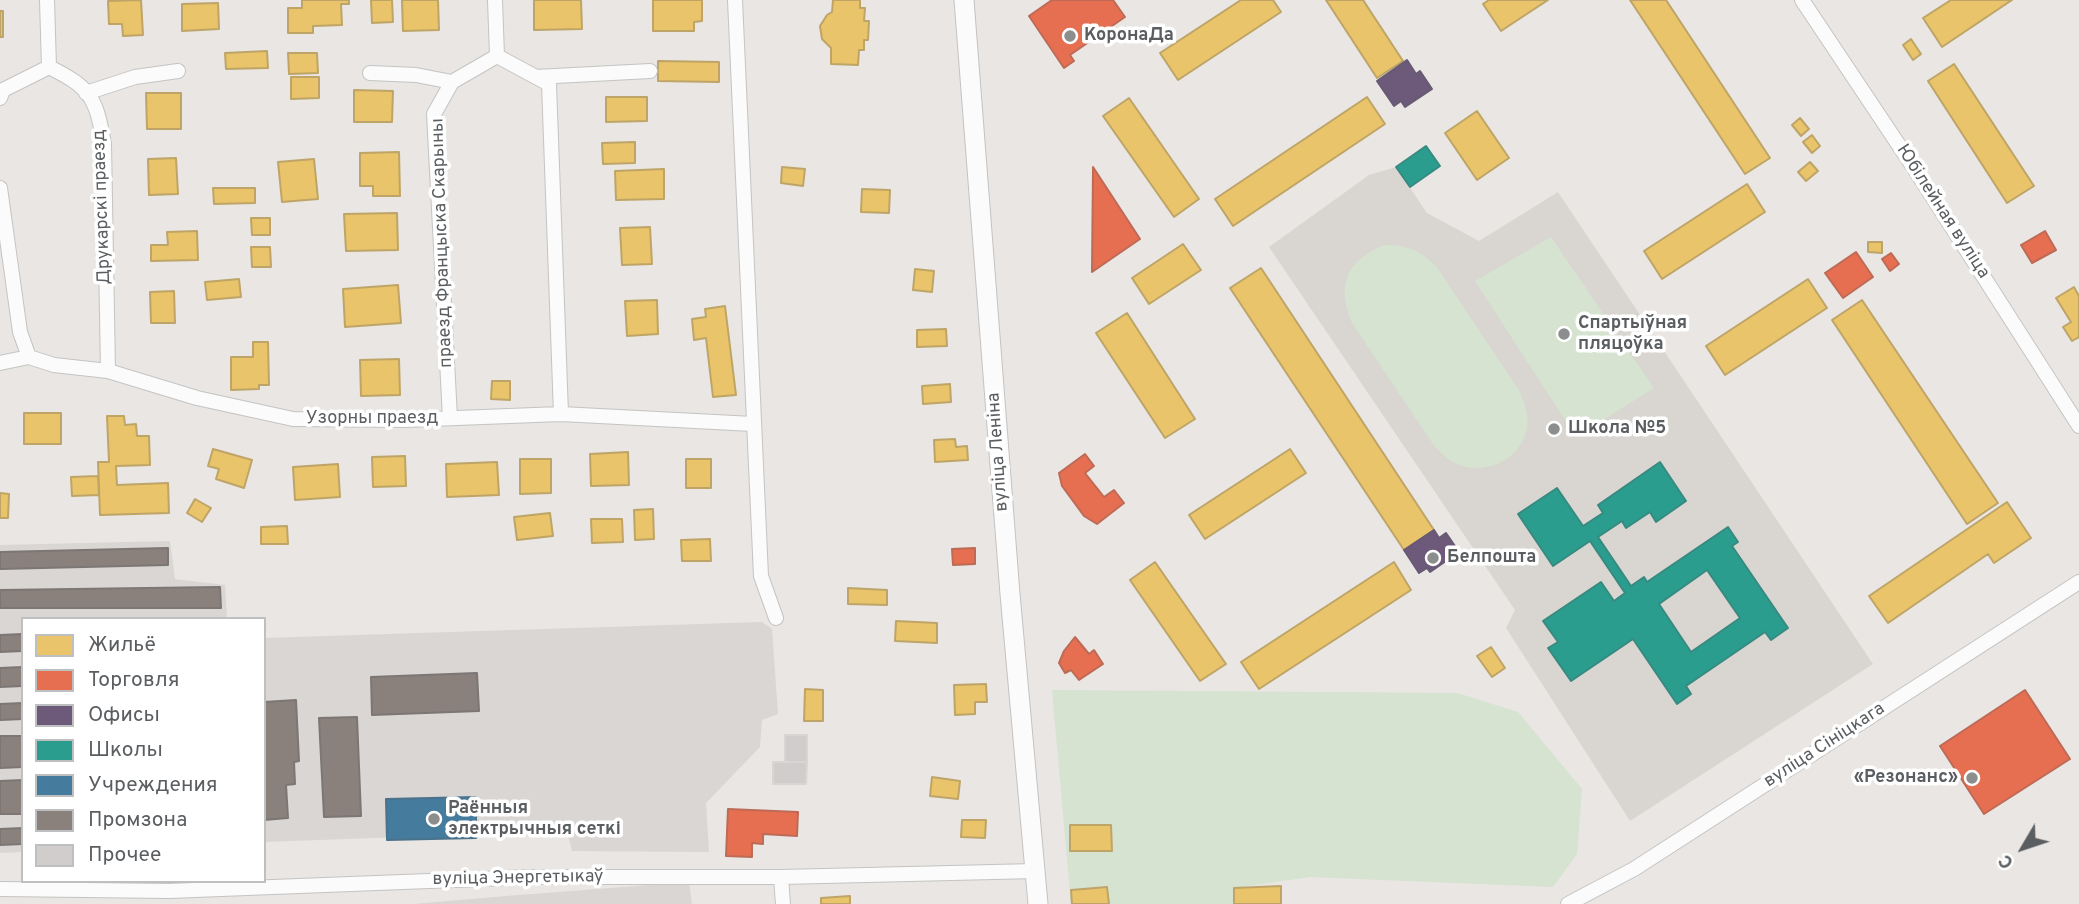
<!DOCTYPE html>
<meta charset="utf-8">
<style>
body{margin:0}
#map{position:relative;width:2079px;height:904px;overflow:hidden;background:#e9e6e3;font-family:Overpass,sans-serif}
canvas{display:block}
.legend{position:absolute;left:21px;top:617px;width:245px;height:266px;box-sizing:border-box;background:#fff;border:2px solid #bdbfc0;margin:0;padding:9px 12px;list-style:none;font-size:21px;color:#5a5e61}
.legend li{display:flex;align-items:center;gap:14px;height:35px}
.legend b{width:35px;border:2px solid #bdbfc0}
.north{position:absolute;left:1988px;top:813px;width:70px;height:70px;-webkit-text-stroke:5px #fff;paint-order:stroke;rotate:231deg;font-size:19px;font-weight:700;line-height:28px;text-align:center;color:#5a5e61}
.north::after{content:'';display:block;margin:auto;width:24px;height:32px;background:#5a5e61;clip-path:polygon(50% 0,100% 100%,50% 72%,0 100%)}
</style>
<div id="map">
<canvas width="2079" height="904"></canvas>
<ul class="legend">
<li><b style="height:19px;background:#e9c46a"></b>Жильё</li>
<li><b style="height:19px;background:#e76f51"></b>Торговля</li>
<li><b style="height:19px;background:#6d597a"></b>Офисы</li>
<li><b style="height:19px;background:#2a9d8f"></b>Школы</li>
<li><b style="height:19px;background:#457b9d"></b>Учреждения</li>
<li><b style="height:19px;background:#8a817c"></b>Промзона</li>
<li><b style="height:19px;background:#d0cdcc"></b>Прочее</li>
</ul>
<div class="north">С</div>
</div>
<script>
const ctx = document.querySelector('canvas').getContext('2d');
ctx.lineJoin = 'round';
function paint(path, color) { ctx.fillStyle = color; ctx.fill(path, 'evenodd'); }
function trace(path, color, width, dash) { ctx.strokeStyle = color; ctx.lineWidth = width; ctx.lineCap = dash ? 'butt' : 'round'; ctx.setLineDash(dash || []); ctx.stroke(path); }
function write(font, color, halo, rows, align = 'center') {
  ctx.font = font + ' Overpass,sans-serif'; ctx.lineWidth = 7; ctx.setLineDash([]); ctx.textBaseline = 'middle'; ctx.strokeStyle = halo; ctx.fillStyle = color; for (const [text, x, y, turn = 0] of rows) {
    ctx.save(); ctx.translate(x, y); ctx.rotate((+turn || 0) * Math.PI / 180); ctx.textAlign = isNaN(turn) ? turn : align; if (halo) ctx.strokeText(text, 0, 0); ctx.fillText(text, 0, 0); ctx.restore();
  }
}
paint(new Path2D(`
 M170,541L175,579L225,585L227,619H23V852L0,853V545Z
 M762,622L772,629L778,714L762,720L760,747L706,803L709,852L572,851L567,831L264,842V638Z
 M689,882L692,904H414L506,896Z`), '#d9d6d4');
paint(new Path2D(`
 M1396,167L1427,213L1479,241L1558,192L1873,664L1630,821L1506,628L1515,610L1269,247L1369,175Z`), '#d9d6d2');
paint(new Path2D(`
 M1551,237L1654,388L1576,437L1475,281Z
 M1384,245C1407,245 1419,250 1436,266L1519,390C1524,402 1529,413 1527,427C1522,462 1480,478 1451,461C1445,458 1440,451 1435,447L1352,323C1336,285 1346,261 1384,245Z
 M1052,690L1457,693L1518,712L1582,789L1577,854L1553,887L1310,877L1234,888L1233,904H1071Z`), '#d5e3d0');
const homes = new Path2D(`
 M141,0L143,35L123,36L122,24H109L108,1Z
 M302,0H349V4H341L342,25L313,26V33H288V8H302Z
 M371,0H392L393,22L372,23Z
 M402,0H438L439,30L403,31Z
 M534,0H581L582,29L534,30Z
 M653,0H702V21L694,22V31H653Z
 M833,0H860V8H865L864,21H869L868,40H864V50H859L858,65L831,64V48L822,39L820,26L827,15L832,12Z
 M1241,0H1273L1281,12L1178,80L1160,53Z
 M1326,0H1363L1403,61L1377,78Z
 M1489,0H1548L1501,31L1483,4Z
 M1630,0H1666L1770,158L1745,174Z
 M1951,0H2012L1942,47L1923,18Z
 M218,3L219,29L182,31V4Z
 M0,11H3V37H0Z
 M1911,39L1921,54L1913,60L1903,45Z
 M267,51L268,68L226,69L225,53Z
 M288,53H317L318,73L289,74Z
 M658,61L719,62V82L658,81Z
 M1954,64L2034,186L2007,203L1928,81Z
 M291,77H319V98L291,99Z
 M354,90L393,91L392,122H354Z
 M146,93H181V129H147Z
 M606,97H647V121L606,122Z
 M1367,97L1385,124L1233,226L1215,199Z
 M1129,98L1199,199L1174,217L1103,116Z
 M1477,111L1509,158L1477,180L1445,133Z
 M1800,118L1809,129L1801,136L1792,125Z
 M1812,135L1820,146L1812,153L1803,142Z
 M635,142V163L603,164L602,143Z
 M399,152L400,196H373V186H360V153Z
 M176,158L178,194L149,195L148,159Z
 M314,159L318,199L282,202L278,162Z
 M1810,162L1818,171L1806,181L1798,172Z
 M782,167L805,169L803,186L781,183Z
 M664,169V199L616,200L615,171Z
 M1747,184L1765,212L1662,279L1644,251Z
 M213,188H255V203L214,204Z
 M862,189L890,190L889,213L861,212Z
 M397,213L398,250L346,251L344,214Z
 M251,218H270V235H252Z
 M650,227L652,264L622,265L620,228Z
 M197,231L198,260L151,261V245H168L167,232Z
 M1868,242H1882V253L1868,252Z
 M1183,244L1201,270L1149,304L1132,278Z
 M251,247H270L271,267H252Z
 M1261,268L1434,530L1404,550L1230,288Z
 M915,269L934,271L932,292L913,290Z
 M239,279L241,297L207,300L205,282Z
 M1808,279L1827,308L1725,375L1706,346Z
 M398,285L401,323L345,327L343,289Z
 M2074,287L2079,296V337L2072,341L2063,327L2071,322L2056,298Z
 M174,291L175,323H151L150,292Z
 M657,300L658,334L627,336L625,301Z
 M1862,300L1998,503L1967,524L1832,320Z
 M725,306L736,395L713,397L706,338L694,340L692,319L706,317L705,309Z
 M1127,313L1195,419L1165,438L1096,333Z
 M946,329L947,346L917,347V330Z
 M253,342H268L269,385H259V389L231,390V357H253Z
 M399,359L400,395L361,396L360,360Z
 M492,381H510V400L491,399Z
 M950,384L951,402L923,404L922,386Z
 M24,413H61V444H24Z
 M107,416H124L125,425L136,424L137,436H149L150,465L116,466L117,485L168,483L169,513L100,515L98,462H109Z
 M955,439L956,447L967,446L968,460L935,462L934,440Z
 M213,449L252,460L244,488L216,479L219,469L208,466Z
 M1290,449L1306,473L1205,539L1189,515Z
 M628,452L629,485L591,486L590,454Z
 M405,456L406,486L373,487L372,457Z
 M520,459H551V493L520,494Z
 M686,459H711V488H686Z
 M497,462L499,495L447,497L446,464Z
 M338,464L340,497L295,500L293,467Z
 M98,476L99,495L72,496L71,477Z
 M0,493L9,494L8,518H0Z
 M195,499L211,508L202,522L187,513Z
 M2007,502L2031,538L1994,563L1988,554L1888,623L1869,596Z
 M653,509L654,539L635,540L634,510Z
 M550,513L553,536L517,540L514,517Z
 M591,519H622L623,542L592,543Z
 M287,526L288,544H261V527Z
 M710,539L711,561H682L681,540Z
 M1155,562L1226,664L1200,681L1130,580Z
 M1394,562L1411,590L1259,689L1241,662Z
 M848,588L887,590V605L848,604Z
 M896,621L937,623V643L895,641Z
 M1491,647L1505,668L1492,677L1477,656Z
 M986,684L987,702H975V714L955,715L954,685Z
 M805,689L823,690V721H804Z
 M932,777L960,781L958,799L930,796Z
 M962,820H986L985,838L961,837Z
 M1070,825H1111L1112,851H1070Z
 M1281,886V904H1234V888Z
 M1107,887L1109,904H1072L1071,890Z
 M850,896V904H821V898Z`);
paint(homes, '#e9c46a');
trace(homes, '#bea567', 2);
const shops = new Path2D(`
 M1052,0H1113L1125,17L1070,55L1074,61L1064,68L1029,16Z
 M1093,167L1140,239L1092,272Z
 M2045,231L2056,250L2032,263L2021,245Z
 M1856,252L1873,277L1843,298L1825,273Z
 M1891,253L1899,264L1890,271L1882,259Z
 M1085,454L1094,466L1085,473L1104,497L1114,490L1124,503L1097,524L1084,516L1062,486L1059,473Z
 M975,548V564L953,565L952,549Z
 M1075,637L1089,654L1094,650L1103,664L1079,680L1071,670L1065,673L1059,663L1064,651Z
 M2025,690L2070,759L1984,814L1940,746Z
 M728,809L798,812L797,836L763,834V844L752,843V857L726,856Z`);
paint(shops, '#e76f51');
trace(shops, '#bd6a56', 2);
const offices = new Path2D(`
 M1407,60L1416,74L1420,71L1432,89L1405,107L1401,101L1394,106L1377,81Z
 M1434,530L1439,538L1446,533L1459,552L1430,572L1427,568L1419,573L1404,550Z`);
paint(offices, '#6d597a');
trace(offices, '#675a72', 2);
const schools = new Path2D(`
 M1426,146L1440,166L1410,187L1396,167Z
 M1660,462L1686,501L1656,522L1650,512L1626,528L1622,521L1598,537L1631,586L1644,577L1647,582L1728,527L1738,542L1732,546L1788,628L1771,640L1765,632L1686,686L1691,694L1677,704L1633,639L1571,681L1548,648L1558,642L1543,621L1601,582L1614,601L1625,593L1590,541L1553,566L1518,514L1557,488L1583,526L1603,513L1598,505ZM1707,570L1740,618L1691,652L1659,604Z`);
paint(schools, '#2a9d8f');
trace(schools, '#388a81', 2);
const public = new Path2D(`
 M476,797V838L387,840L386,799Z`);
paint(public, '#457b9d');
trace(public, '#4b728b', 2);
const industry = new Path2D(`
 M168,548V565L0,569V552Z
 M220,587L221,608H0V590Z
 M23,634V651L0,652V635Z
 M23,667V686L0,687V668Z
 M477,673L479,711L372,715L371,677Z
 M296,700L299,761L294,762L295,784L286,785L288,818L264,820V702Z
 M23,703V719L0,720V704Z
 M357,717L361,816L324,817L319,718Z
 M0,736H23V767L0,768Z
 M23,780V814H0V781Z
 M23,828V844L0,845V829Z`);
paint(industry, '#8a817c');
trace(industry, '#7c7674', 2);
const building = new Path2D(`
 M785,735H807V762H785Z
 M773,762H807L806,784H773Z`);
paint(building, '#d0cdcc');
trace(building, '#d8d6d2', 2);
const street = new Path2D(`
 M735,0L761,576L776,618
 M1802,0L1916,171L2079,426
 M497,56L549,84L561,414
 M49,67C91,88 96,97 104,144L108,371
 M370,73L416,75L452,82
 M536,77L650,71
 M86,93L135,77L178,71
 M0,98L3,90L49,67L47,0
 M0,188L20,332L29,357
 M0,363L29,357L54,365L108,371L197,398L293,419L405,420L561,414L753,424
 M450,418L434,114L452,82L497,56L495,0
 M781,877L783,904
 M0,889L169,891L533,877H781L1036,871
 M1568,904L1634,869L2079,582`);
const secondary = new Path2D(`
 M964,0L1010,594L1038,904`);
trace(street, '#c3c4c3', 16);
trace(secondary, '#c3c3c3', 21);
trace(street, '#fcfbfb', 14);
trace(secondary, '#fcfbfb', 19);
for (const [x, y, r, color] of [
 [1070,36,7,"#8c8e8e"],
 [1564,334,7,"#8c8e8e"],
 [1554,429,7,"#8c8e8e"],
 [1433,558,7,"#8c8e8e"],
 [1972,778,7,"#8c8e8e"],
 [434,819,7,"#8c8e8e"]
]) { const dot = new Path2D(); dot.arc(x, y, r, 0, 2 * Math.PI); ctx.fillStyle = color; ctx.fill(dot); trace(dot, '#fff', 2.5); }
write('bold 18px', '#5a5e61', '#fff', [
 ["КоронаДа",1084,36],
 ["Спартыўная",1578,324],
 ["пляцоўка",1578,345],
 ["Школа №5",1568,429],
 ["Белпошта",1447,558],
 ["«Резонанс»",1958,778,"right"],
 ["Раённыя",448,809],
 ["электрычныя сеткі",448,830]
], 'left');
write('18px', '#5a5e61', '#fff', [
 ["Друкарскі праезд",103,207,-92],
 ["Юбілейная вуліца",1942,212,57],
 ["праезд Францыска Скарыны",443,243,-92],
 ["Узорны праезд",372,419],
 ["вуліца Леніна",999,452,-94],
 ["вуліца Сініцкага",1825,746,-33],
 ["вуліца Энергетыкаў",518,879,-1]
]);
</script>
